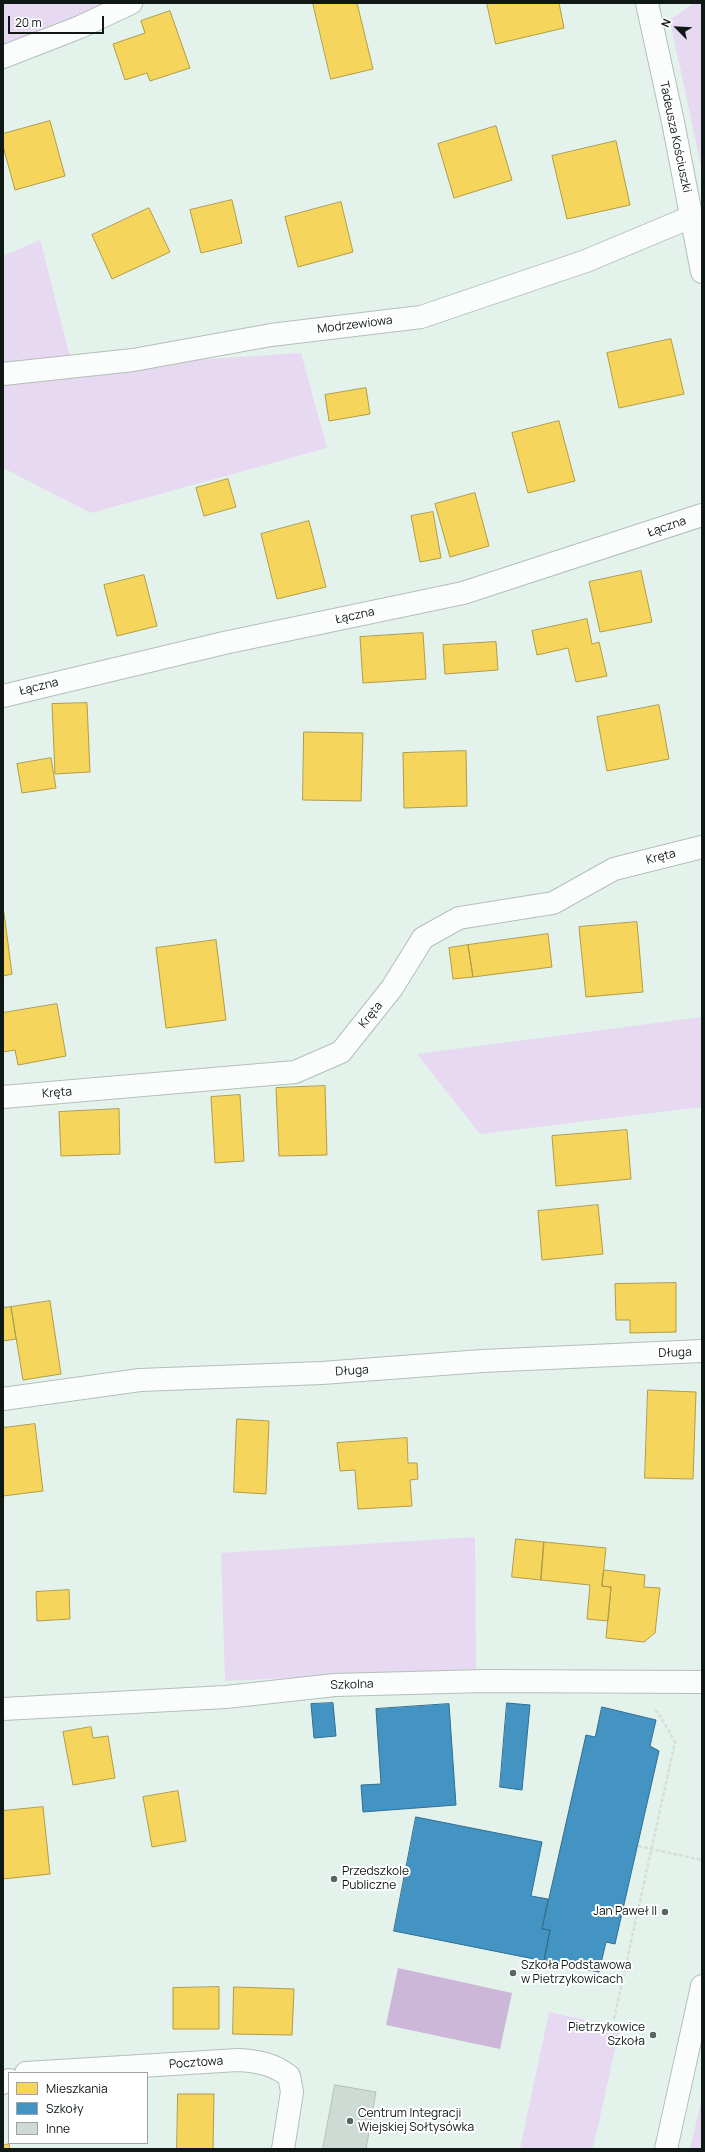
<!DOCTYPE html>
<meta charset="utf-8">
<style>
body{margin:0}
#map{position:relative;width:705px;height:2152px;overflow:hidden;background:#e3f3eb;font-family:Manrope,sans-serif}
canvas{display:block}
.frame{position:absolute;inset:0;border:4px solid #0f1814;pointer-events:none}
.legend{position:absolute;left:8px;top:2072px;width:140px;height:72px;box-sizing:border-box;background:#fff;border:1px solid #9fa3a1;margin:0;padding:5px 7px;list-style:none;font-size:12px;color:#0f1814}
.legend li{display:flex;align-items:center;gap:8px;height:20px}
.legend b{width:20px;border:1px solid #9fa3a1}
.north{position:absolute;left:657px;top:8px;width:40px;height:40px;-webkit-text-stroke:3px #fff;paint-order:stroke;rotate:294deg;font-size:11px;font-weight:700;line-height:16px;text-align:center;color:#0f1814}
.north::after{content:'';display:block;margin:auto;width:14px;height:18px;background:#0f1814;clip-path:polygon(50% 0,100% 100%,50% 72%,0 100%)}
.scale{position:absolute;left:8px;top:16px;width:96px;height:18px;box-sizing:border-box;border:2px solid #0f1814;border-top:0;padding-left:5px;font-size:12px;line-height:14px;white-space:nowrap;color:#0f1814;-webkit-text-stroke:3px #fff;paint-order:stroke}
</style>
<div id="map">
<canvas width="705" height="2152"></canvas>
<div class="frame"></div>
<ul class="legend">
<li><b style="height:11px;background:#f6d55c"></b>Mieszkania</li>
<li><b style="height:11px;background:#4393c3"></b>Szkoły</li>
<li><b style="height:11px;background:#cedad4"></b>Inne</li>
</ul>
<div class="north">N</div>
<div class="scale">20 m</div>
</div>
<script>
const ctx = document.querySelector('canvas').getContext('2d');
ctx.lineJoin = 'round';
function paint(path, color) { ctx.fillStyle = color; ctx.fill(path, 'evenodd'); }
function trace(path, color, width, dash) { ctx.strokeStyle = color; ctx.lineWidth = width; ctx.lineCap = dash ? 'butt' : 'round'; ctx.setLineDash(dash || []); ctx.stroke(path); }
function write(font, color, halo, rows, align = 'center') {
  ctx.font = font + ' Manrope,sans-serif'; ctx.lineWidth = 4; ctx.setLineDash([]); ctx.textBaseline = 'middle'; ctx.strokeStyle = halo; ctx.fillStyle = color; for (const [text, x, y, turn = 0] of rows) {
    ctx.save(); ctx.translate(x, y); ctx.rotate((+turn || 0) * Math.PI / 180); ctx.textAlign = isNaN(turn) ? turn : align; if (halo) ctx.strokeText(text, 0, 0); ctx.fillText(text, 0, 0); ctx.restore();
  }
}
paint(new Path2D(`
 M3,3H117L3,50Z
 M694,3H702V171L670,20Z
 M40,240L70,357L3,366V256Z
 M301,353L327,448L91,513L3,468V381L162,362Z
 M702,1017V1107L480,1134L417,1054Z
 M475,1537L476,1669L225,1681L221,1553Z
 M549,2012L620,2027L593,2149H520Z
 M702,2097V2149H690Z`), '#e6d9f1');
paint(new Path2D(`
 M398,1968L512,1993L500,2049L386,2025Z`), '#ccb7d8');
const homes = new Path2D(`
 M313,3H357L373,69L331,79Z
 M487,3H559L564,28L496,44Z
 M170,11L190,68L150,81L147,73L125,80L113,44L145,33L141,21Z
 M50,121L65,176L15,190L3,146V134Z
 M496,126L512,180L454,198L438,144Z
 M616,141L630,205L567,219L552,156Z
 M232,200L242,243L201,253L190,210Z
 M341,202L353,252L298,267L285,217Z
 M149,208L170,252L112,279L92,235Z
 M671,339L684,394L619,408L607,353Z
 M366,388L370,414L329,421L325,395Z
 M559,421L575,481L528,493L512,433Z
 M228,479L236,507L204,516L196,488Z
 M475,493L489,546L450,557L435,504Z
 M433,512L441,558L420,562L411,516Z
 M309,521L326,587L277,599L261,534Z
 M641,571L652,622L600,632L589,582Z
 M144,575L157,626L117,636L104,585Z
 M587,619L592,644L599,642L607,676L576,682L568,648L537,655L532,631Z
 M423,633L426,679L363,683L360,637Z
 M496,642L498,670L445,674L443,645Z
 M87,703L90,772L55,774L52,704Z
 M659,705L669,759L607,771L597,717Z
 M304,732L363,733L361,801L303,800Z
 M466,751L467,806L404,808L403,753Z
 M51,758L56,788L22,793L17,764Z
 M4,913L12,974L3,976V914Z
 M637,922L643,992L586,997L579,927Z
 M548,934L552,967L473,977L468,945Z
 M216,940L226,1020L166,1028L156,948Z
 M468,945L473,977L453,979L449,948Z
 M57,1004L66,1056L18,1065L15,1050L3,1052V1013Z
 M325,1086L327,1155L279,1156L276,1088Z
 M240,1095L244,1161L215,1163L211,1097Z
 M119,1109L120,1154L61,1156L59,1112Z
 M627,1130L631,1179L556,1186L552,1136Z
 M598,1205L603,1254L542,1260L538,1211Z
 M676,1283V1332L630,1333V1320H616L615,1284Z
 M50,1301L61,1374L23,1380L11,1307Z
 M11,1307L16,1339L3,1341V1308Z
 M648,1390L696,1392L693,1479L645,1478Z
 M237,1419L269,1421L266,1494L234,1492Z
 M35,1424L43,1491L3,1496V1428Z
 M407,1438L408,1463H417L418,1479L410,1480L412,1506L358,1509L355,1470L340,1471L337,1443Z
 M516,1539L544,1542L541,1580L512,1577Z
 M544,1542L606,1548L602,1586L611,1587L608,1621L587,1619L590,1585L541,1580Z
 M604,1570L645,1575L644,1587L660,1588L655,1633L644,1642L606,1638L611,1587L602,1586Z
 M69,1590L70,1619L37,1621L36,1592Z
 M91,1727L93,1738L108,1736L115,1778L73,1785L63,1732Z
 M178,1791L186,1841L152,1847L143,1797Z
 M43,1807L50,1874L3,1879V1811Z
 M219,1987V2029H173V1988Z
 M234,1987L294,1989L292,2035L233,2034Z
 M178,2094H214L213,2149H177Z
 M9,2144L10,2149H3V2146Z`);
paint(homes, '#f6d55c');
trace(homes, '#b19c46', 1);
const schools = new Path2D(`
 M333,1703L336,1736L314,1738L311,1704Z
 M507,1703L530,1705L522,1790L500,1787Z
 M449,1704L456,1805L363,1812L361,1785L381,1784L376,1709Z
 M602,1707L656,1720L650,1746L659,1751L615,1944L606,1942L599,1972L544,1961L550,1930L542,1929L586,1735L595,1737Z
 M416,1817L542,1842L531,1896L548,1899L542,1929L550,1930L544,1961L394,1931Z`);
paint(schools, '#4393c3');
trace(schools, '#336e8e', 1);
const building = new Path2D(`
 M335,2085L376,2092L366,2149H323Z`);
paint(building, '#cedad4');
trace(building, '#b2bfb8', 1);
const minor = new Path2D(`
 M3,57L80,27L131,3
 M3,374L133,360L271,335L421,317L586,261L691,217
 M3,696L224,643L463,593L702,515
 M3,1097L295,1072L341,1052L392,988L423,938L459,918L553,903L614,869L702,847
 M3,1399L140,1380L322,1373L482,1361L702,1351
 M3,1709L226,1697L335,1685L484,1681L702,1682
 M26,2073L238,2060C258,2061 273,2064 289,2076L292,2092L283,2149
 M3,2083L9,2080`);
const tertiary = new Path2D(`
 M647,3L673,122L702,272
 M666,2149L702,1986`);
trace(minor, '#b3bfb9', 24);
trace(tertiary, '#b3bfb9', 24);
trace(new Path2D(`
 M638,1846L702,1860
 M614,2019L675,1742L658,1712L655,1711`), '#d8ddda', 2.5, [4, 2]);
trace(minor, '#fbfdfc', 22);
trace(tertiary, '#fbfdfc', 22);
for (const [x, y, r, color] of [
 [334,1879,4,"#59655f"],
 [665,1912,4,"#59655f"],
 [513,1973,4,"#59655f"],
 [653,2035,4,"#59655f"],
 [350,2121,4,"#59655f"]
]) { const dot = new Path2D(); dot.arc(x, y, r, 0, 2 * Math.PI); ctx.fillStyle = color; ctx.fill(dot); trace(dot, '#fff', 1.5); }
write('12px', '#0f1814', '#fff', [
 ["Tadeusza Kościuszki",675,137,78],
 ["Modrzewiowa",355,325,-7],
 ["Łączna",667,527,-19],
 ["Łączna",355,616,-12],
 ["Łączna",39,687,-14],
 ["Kręta",661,857,-14],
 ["Kręta",371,1015,-51],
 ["Kręta",57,1093,-4],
 ["Długa",675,1353,-2],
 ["Długa",352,1371,-4],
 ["Szkolna",352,1685,-2],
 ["Pocztowa",196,2063,-4]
]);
write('12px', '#0f1814', '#fff', [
 ["Przedszkole",342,1872],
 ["Publiczne",342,1886],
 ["Jan Paweł II",657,1912,"right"],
 ["Szkoła Podstawowa",521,1966],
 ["w Pietrzykowicach",521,1980],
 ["Pietrzykowice",645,2028,"right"],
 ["Szkoła",645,2042,"right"],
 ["Centrum Integracji",358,2114],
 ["Wiejskiej Sołtysówka",358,2128]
], 'left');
</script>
